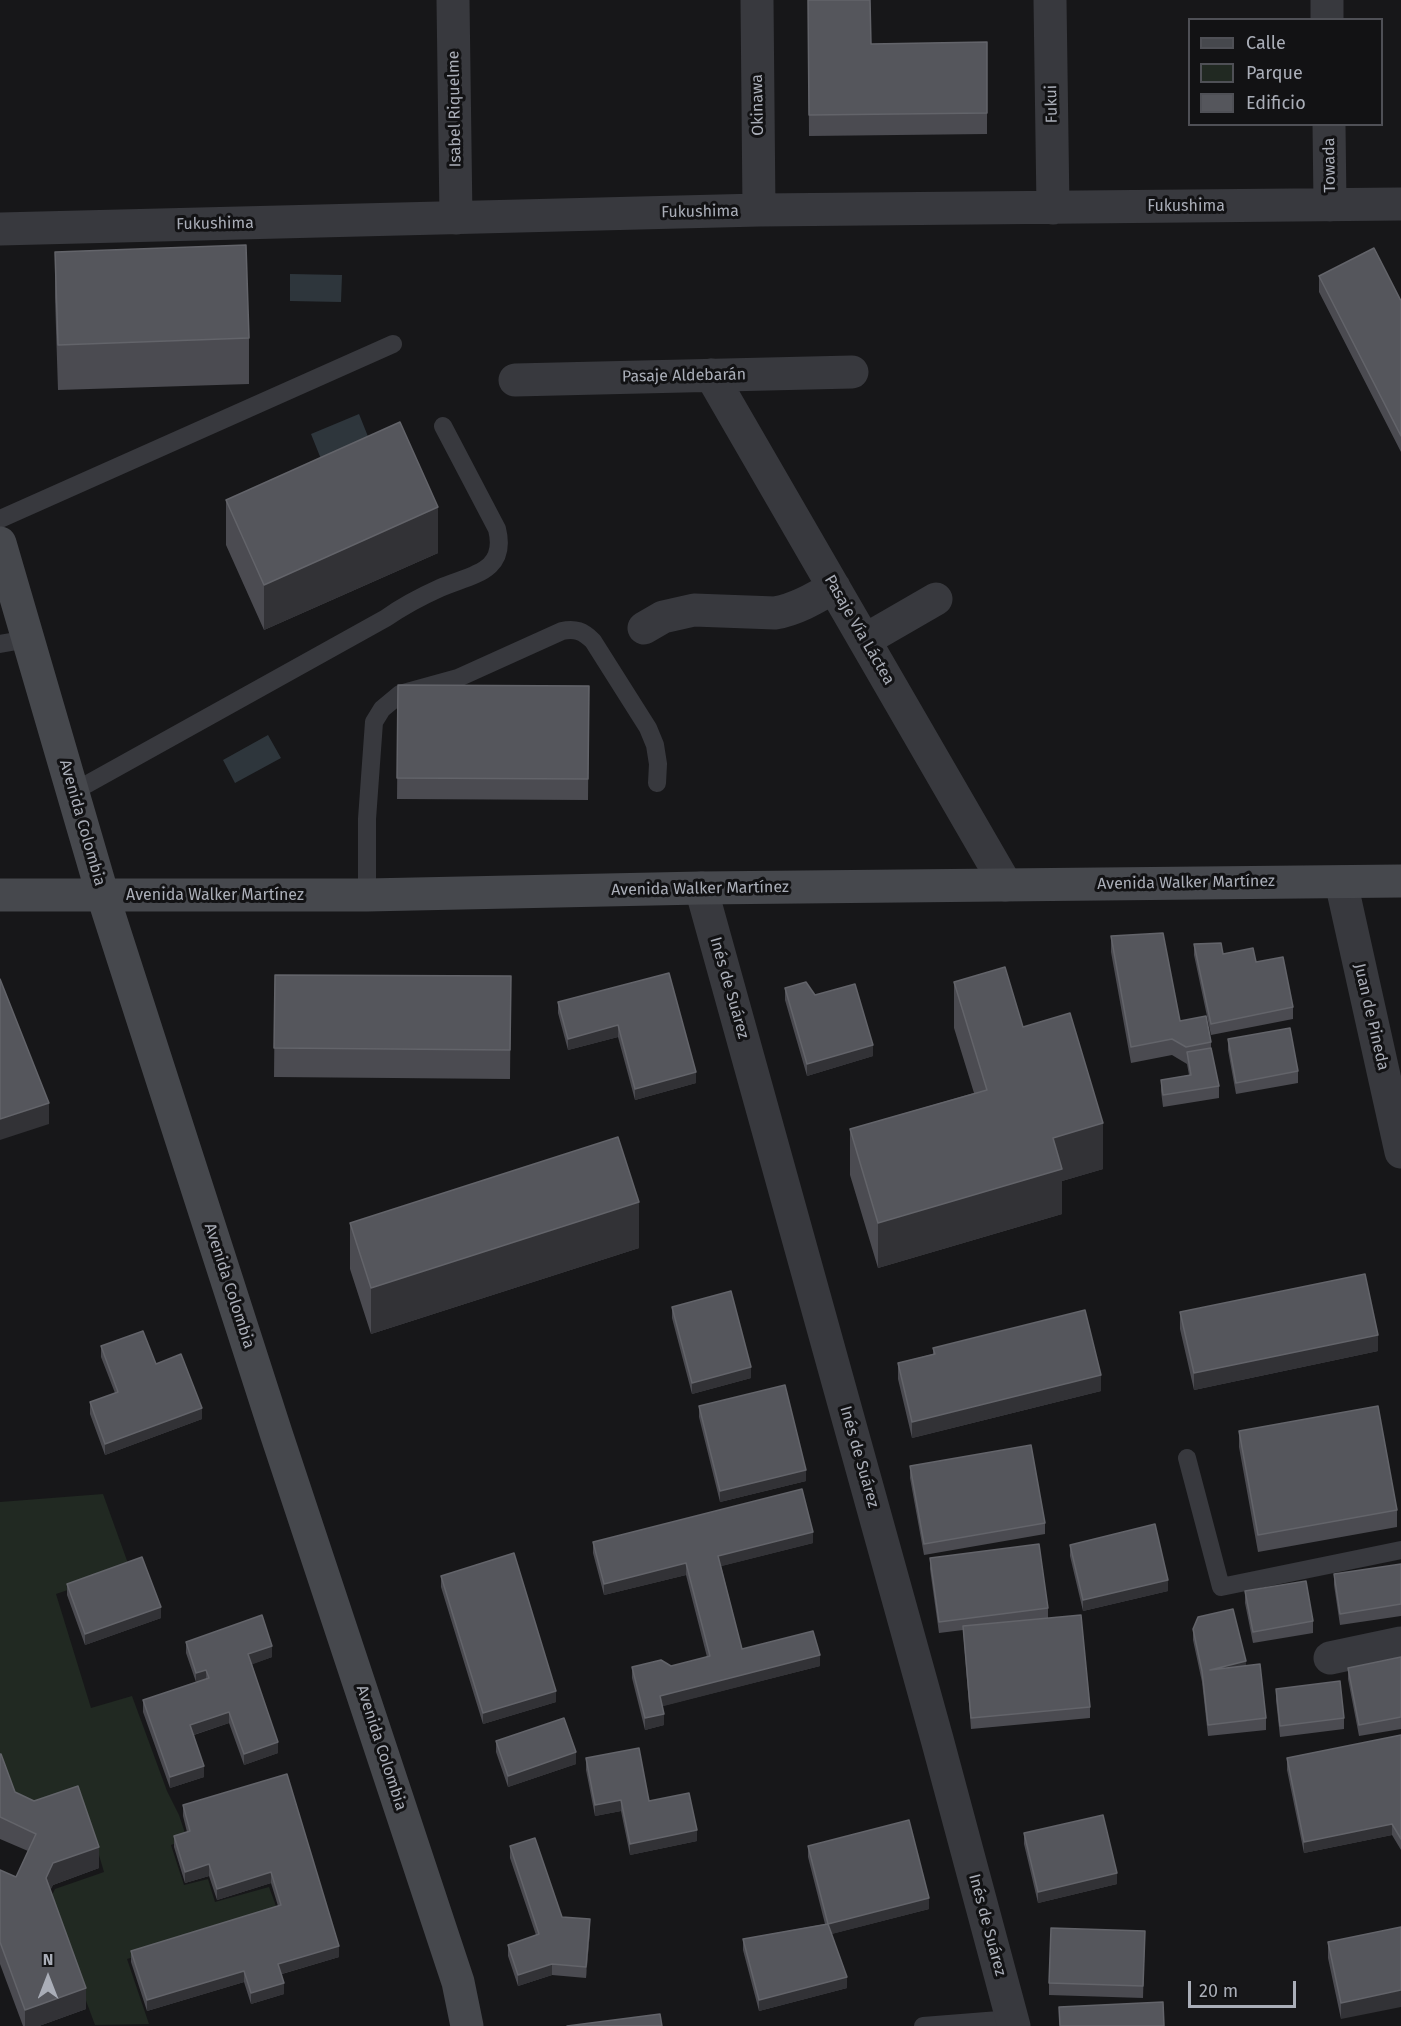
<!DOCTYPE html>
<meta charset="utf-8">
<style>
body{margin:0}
#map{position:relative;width:1401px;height:2026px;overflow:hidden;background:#171719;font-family:"Fira Sans",sans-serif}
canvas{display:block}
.legend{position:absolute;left:1188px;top:18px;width:195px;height:108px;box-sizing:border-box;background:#121214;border:2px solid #4f5056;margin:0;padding:8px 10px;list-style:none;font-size:18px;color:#aaaeb8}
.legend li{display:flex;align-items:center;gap:12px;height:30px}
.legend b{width:30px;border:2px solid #4f5056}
.north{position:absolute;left:18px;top:1948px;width:60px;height:60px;-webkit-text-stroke:4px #121214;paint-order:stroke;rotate:0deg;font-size:16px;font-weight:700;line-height:24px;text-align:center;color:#aaaeb8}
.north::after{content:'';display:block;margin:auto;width:21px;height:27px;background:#aaaeb8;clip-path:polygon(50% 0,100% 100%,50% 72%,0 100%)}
.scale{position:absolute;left:1188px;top:1981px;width:108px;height:27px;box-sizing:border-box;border:3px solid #aaaeb8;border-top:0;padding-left:8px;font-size:18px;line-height:21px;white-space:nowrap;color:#aaaeb8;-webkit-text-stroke:4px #121214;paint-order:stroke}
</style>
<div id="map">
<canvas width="1401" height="2026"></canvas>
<ul class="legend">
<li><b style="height:8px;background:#46484d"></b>Calle</li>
<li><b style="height:16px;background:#212922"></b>Parque</li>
<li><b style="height:16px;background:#55565c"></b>Edificio</li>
</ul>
<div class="north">N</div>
<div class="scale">20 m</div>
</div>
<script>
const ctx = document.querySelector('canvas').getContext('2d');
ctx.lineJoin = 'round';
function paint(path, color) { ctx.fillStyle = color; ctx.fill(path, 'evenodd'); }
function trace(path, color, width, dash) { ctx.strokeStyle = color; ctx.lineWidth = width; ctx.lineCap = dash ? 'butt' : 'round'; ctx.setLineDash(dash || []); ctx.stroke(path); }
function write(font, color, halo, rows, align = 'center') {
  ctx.font = font + ' "Fira Sans",sans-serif'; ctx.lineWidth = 6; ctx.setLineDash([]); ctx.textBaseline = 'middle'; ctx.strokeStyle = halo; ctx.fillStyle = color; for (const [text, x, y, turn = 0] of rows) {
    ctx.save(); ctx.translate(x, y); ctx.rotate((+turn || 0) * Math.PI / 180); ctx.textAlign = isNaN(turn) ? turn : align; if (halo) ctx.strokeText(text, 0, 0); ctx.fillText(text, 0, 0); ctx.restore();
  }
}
paint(new Path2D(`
 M103,1494L130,1569L56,1594L91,1708L132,1696L167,1791L179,1815L187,1839L171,1845L184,1885L208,1879L215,1902L269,1887L279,1914L127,1959L149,2024L95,2025L49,1901L55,1889L104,1872L83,1801L20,1809L0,1753V1502Z`), '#212922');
paint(new Path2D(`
 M290,274L342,275L341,302L290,301Z
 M359,414L369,439L321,459L311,434Z
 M268,735L281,758L235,783L223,760Z`), '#2e363c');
trace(new Path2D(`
 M0,519L393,344
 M0,644L28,639
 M73,792L386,618C403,606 420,597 440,588C469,575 508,573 497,529L443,426
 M367,895V819L374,722L382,709L400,694L458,678L562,631C575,628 583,631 593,641L648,728L655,745L658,764L657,783
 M1187,1458L1221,1587L1401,1550
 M923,2026L1012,2019`), '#38393e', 18);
trace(new Path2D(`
 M453,0L456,218
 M757,0L759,210
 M1050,0L1053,208
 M1327,0V20
 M1329,124L1330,205
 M0,229L759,210L1401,204
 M711,375L1006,885
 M515,380L852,372
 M644,628L663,617L694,610L775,613C797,609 815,598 834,587
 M865,640L936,599
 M1341,882L1401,1152
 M701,888L937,1739L1014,2026
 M1330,1658L1401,1643`), '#38393e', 33);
trace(new Path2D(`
 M0,543L103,896L276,1433L458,1982L467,2026
 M0,895H367L701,888L1401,881`), '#46484d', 33);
paint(new Path2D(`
 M808,0L871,44L987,42V134L809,136Z
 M55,252L249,338V384L58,390L55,298Z
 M1319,276L1401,301V452L1319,292Z
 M226,500L438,553L264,630L226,545Z
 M398,685L589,686L588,800L397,799Z
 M1111,936L1180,1021L1211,1042V1048L1219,1086V1098L1163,1107L1161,1091V1080L1189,1075L1187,1064L1172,1055L1131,1063L1111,952Z
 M1194,944L1223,954L1256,962L1293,1007V1019L1211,1035L1194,955Z
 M669,973L696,1083L635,1100L618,1037L568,1050L558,1013V1002Z
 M275,975L511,976L510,1079L274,1077Z
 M954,982L1023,1027L1103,1169L1062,1181V1214L878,1268L850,1175V1129L974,1093L954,1028Z
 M785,988L815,995L873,1056L807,1076L785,1000Z
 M1228,1039L1298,1071V1083L1236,1094L1228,1050Z
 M350,1223L639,1248L371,1334L350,1269Z
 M672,1307L751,1378L692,1394L672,1318Z
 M1180,1312L1378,1351L1194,1390L1180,1329Z
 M101,1346L202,1419L105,1455L90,1414V1402L115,1393L101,1357Z
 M933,1348L1101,1391L912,1438L898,1379V1363L933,1354Z
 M699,1406L806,1481L720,1502L699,1417Z
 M1239,1431L1397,1510V1527L1258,1552L1239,1447Z
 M910,1466L1045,1523V1534L924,1555L910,1478Z
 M593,1542L813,1543L721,1566L742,1649L820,1666L662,1706L664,1725L645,1730L632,1678V1667L671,1666L707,1657L686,1575L604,1595L593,1553Z
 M1070,1545L1168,1591L1083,1611L1070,1556Z
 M930,1558L1048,1608V1618L1090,1707V1718L971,1729L963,1630L939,1633L930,1569Z
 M1401,1564V1616L1340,1625L1334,1585V1574Z
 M441,1576L556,1702L483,1724L441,1587Z
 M67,1584L161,1618L85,1645L67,1595Z
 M1245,1591L1313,1621V1633L1253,1643L1245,1603Z
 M1193,1629L1246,1666L1266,1718V1730L1208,1736L1202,1682L1193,1640Z
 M186,1642L272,1657L252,1664L278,1753L244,1765L229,1723L194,1735L204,1777L170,1788L143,1712V1700L196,1682L186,1653Z
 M1401,1657V1729L1359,1736L1348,1679V1668Z
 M1276,1689L1344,1718V1729L1280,1737L1276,1700Z
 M1401,1735V1850L1392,1835L1304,1853L1287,1770V1758Z
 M496,1741L576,1764L508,1787L496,1752Z
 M0,1754L15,1792L99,1868L53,1885L50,1890L86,2009L39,2026H23L0,1964V1870L16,1877L28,1851L0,1839Z
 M586,1758L649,1801L697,1841L630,1855L621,1811L595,1816L586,1770Z
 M287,1774L339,1957L282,1974L284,1994L251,2004L244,1982L147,2011L131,1962V1951L278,1906L271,1883L217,1900L209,1876L185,1883L174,1847V1836L187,1832L183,1816V1805Z
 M1024,1833L1117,1884L1038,1903L1024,1844Z
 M510,1846L562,1917L590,1931L586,1978L552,1975L518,1986L508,1956V1945L536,1935L510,1858Z
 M808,1846L929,1909L831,1934L847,1988L759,2011L743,1950V1939L825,1924L808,1857Z
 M1401,1927L1341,2019L1328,1958V1942Z
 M1145,1931L1143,1998L1049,1995V1983Z`), '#4b4b51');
paint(new Path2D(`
 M438,507V553L264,630V585Z
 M618,1025V1037L568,1050V1039Z
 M873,1045V1056L807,1076V1064Z
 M696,1072V1083L635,1100V1089Z
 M49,1103V1124L0,1140V1119Z
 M1103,1123V1169L1062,1181V1214L878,1268V1223L1053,1138Z
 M639,1202V1248L371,1334V1288Z
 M1378,1335V1351L1194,1390V1373Z
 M751,1367V1378L692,1394V1383Z
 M1101,1375V1391L912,1438V1422Z
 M202,1408V1419L105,1455V1444Z
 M806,1470V1481L720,1502V1491Z
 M813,1532V1543L718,1567V1556Z
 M686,1563V1575L604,1595V1584Z
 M1168,1580V1591L1083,1611V1600Z
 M161,1607V1618L85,1645V1634Z
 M272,1646V1657L248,1666V1654Z
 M820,1655V1666L660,1707V1696Z
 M1246,1661V1672L1210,1670Z
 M206,1670V1681L196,1684V1673Z
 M556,1691V1702L483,1724V1713Z
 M229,1712V1723L190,1736V1725Z
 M664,1714V1725L645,1730V1718Z
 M278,1742V1753L244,1765V1754Z
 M576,1752V1764L508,1787V1776Z
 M204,1766V1777L170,1788V1777Z
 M621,1800V1811L595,1816V1805Z
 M1392,1824V1835L1304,1853V1842Z
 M697,1830V1841L630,1855V1844Z
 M99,1847V1868L53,1885L46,1899V1878L53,1863Z
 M209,1864V1876L185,1883V1872Z
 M271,1872V1883L217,1900V1889Z
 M1117,1873V1884L1038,1903V1892Z
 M929,1898V1909L828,1935V1924Z
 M590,1919V1931L586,1978V1967Z
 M339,1946V1957L278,1975V1964Z
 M552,1964V1975L518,1986V1975Z
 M244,1971V1982L147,2011V2000Z
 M847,1977V1988L759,2011V2000Z
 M284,1983V1994L251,2004V1993Z
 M86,1988V2009L39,2026H25V2010Z
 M1401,1990V2007L1341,2019V2003Z`), '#323236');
const building = new Path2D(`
 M808,0H870L871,44L987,42V113L809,115Z
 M246,245L249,338L58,345L55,252Z
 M1374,248L1401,301V436L1319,276Z
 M400,422L438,507L264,585L226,500Z
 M398,685L589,686L588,779L397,778Z
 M1163,933L1180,1021L1206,1016L1211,1042L1186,1047L1172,1039L1131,1047L1111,936Z
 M1221,943L1223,954L1253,948L1256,962L1283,957L1293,1007L1211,1024L1194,944Z
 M1005,967L1023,1027L1070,1013L1103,1123L1053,1138L1062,1169L878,1223L850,1129L987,1090L954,982Z
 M669,973L696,1072L635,1089L618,1025L568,1039L558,1002Z
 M275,975L511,976L510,1050L274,1048Z
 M0,979L49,1103L0,1119Z
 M806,982L815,995L855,984L873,1045L807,1064L785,988Z
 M1290,1028L1298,1071L1236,1083L1228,1039Z
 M1211,1048L1219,1086L1163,1095L1161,1080L1191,1075L1187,1052Z
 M618,1137L639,1202L371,1288L350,1223Z
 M1365,1274L1378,1335L1194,1373L1180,1312Z
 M731,1291L751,1367L692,1383L672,1307Z
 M1085,1310L1101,1375L912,1422L898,1363L935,1354L933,1348Z
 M143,1331L156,1364L181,1354L202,1408L105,1444L90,1402L118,1392L101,1346Z
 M785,1385L806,1470L720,1491L699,1406Z
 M1378,1406L1397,1510L1258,1535L1239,1431Z
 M1031,1445L1045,1523L924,1544L910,1466Z
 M802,1489L813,1532L718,1556L742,1649L813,1631L820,1655L660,1696L664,1714L645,1718L632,1667L661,1660L671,1666L710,1656L686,1563L604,1584L593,1542Z
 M1155,1524L1168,1580L1083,1600L1070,1545Z
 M1039,1544L1048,1608L939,1622L930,1558Z
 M514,1553L556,1691L483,1713L441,1576Z
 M142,1557L161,1607L85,1634L67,1584Z
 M1401,1564V1604L1340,1614L1334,1574Z
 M1306,1581L1313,1621L1253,1632L1245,1591Z
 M1233,1609L1246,1661L1210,1670L1260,1664L1266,1718L1208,1725L1202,1671L1193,1629L1198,1617Z
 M262,1615L272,1646L248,1654L278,1742L244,1754L229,1712L190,1725L204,1766L170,1777L143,1700L209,1678L206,1670L196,1673L186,1642Z
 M1081,1615L1090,1707L971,1718L963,1626Z
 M1401,1657V1717L1359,1725L1348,1668Z
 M1340,1681L1344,1718L1280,1726L1276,1689Z
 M564,1718L576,1752L508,1776L496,1741Z
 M1401,1735V1839L1392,1824L1304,1842L1287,1758Z
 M639,1748L649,1801L689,1793L697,1830L630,1844L621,1800L595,1805L586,1758Z
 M0,1754H1L15,1792L34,1801L78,1786L99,1847L53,1863L46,1878L86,1988L25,2010L0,1942V1870L16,1877L36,1834L0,1817Z
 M287,1774L339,1946L278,1964L284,1983L251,1993L244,1971L147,2000L131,1951L281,1905L271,1872L217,1889L209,1864L185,1872L174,1836L190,1831L183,1805Z
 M1103,1815L1117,1873L1038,1892L1024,1833Z
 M909,1820L929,1898L828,1924L847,1977L759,2000L743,1939L828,1924L808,1846Z
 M535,1838L562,1917L590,1919L586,1967L552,1964L518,1975L508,1945L539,1934L510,1846Z
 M1401,1927V1990L1341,2003L1328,1942Z
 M1051,1928L1145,1931L1143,1986L1049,1983Z
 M1163,2002L1164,2026H1060L1059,2007Z
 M660,2014L662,2026H567Z`);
paint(building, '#55565c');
trace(building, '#63646a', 1.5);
write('16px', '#aaaeb8', '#121214', [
 ["Fukui",1052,104,-91],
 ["Okinawa",758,105,-91],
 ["Isabel Riquelme",455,109,-91],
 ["Towada",1330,165,-91],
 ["Fukushima",1186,207],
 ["Fukushima",700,212,-1],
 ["Fukushima",215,224,-1],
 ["Pasaje Aldebarán",684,376,-1],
 ["Pasaje Vía Láctea",859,630,60],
 ["Avenida Colombia",82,823,74],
 ["Avenida Walker Martínez",1186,883,-1],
 ["Avenida Walker Martínez",700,889,-1],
 ["Avenida Walker Martínez",215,896],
 ["Inés de Suárez",729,988,74],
 ["Juan de Pineda",1371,1017,77],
 ["Avenida Colombia",229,1286,72],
 ["Inés de Suárez",859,1457,74],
 ["Avenida Colombia",381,1748,72],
 ["Inés de Suárez",987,1925,75]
]);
</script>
